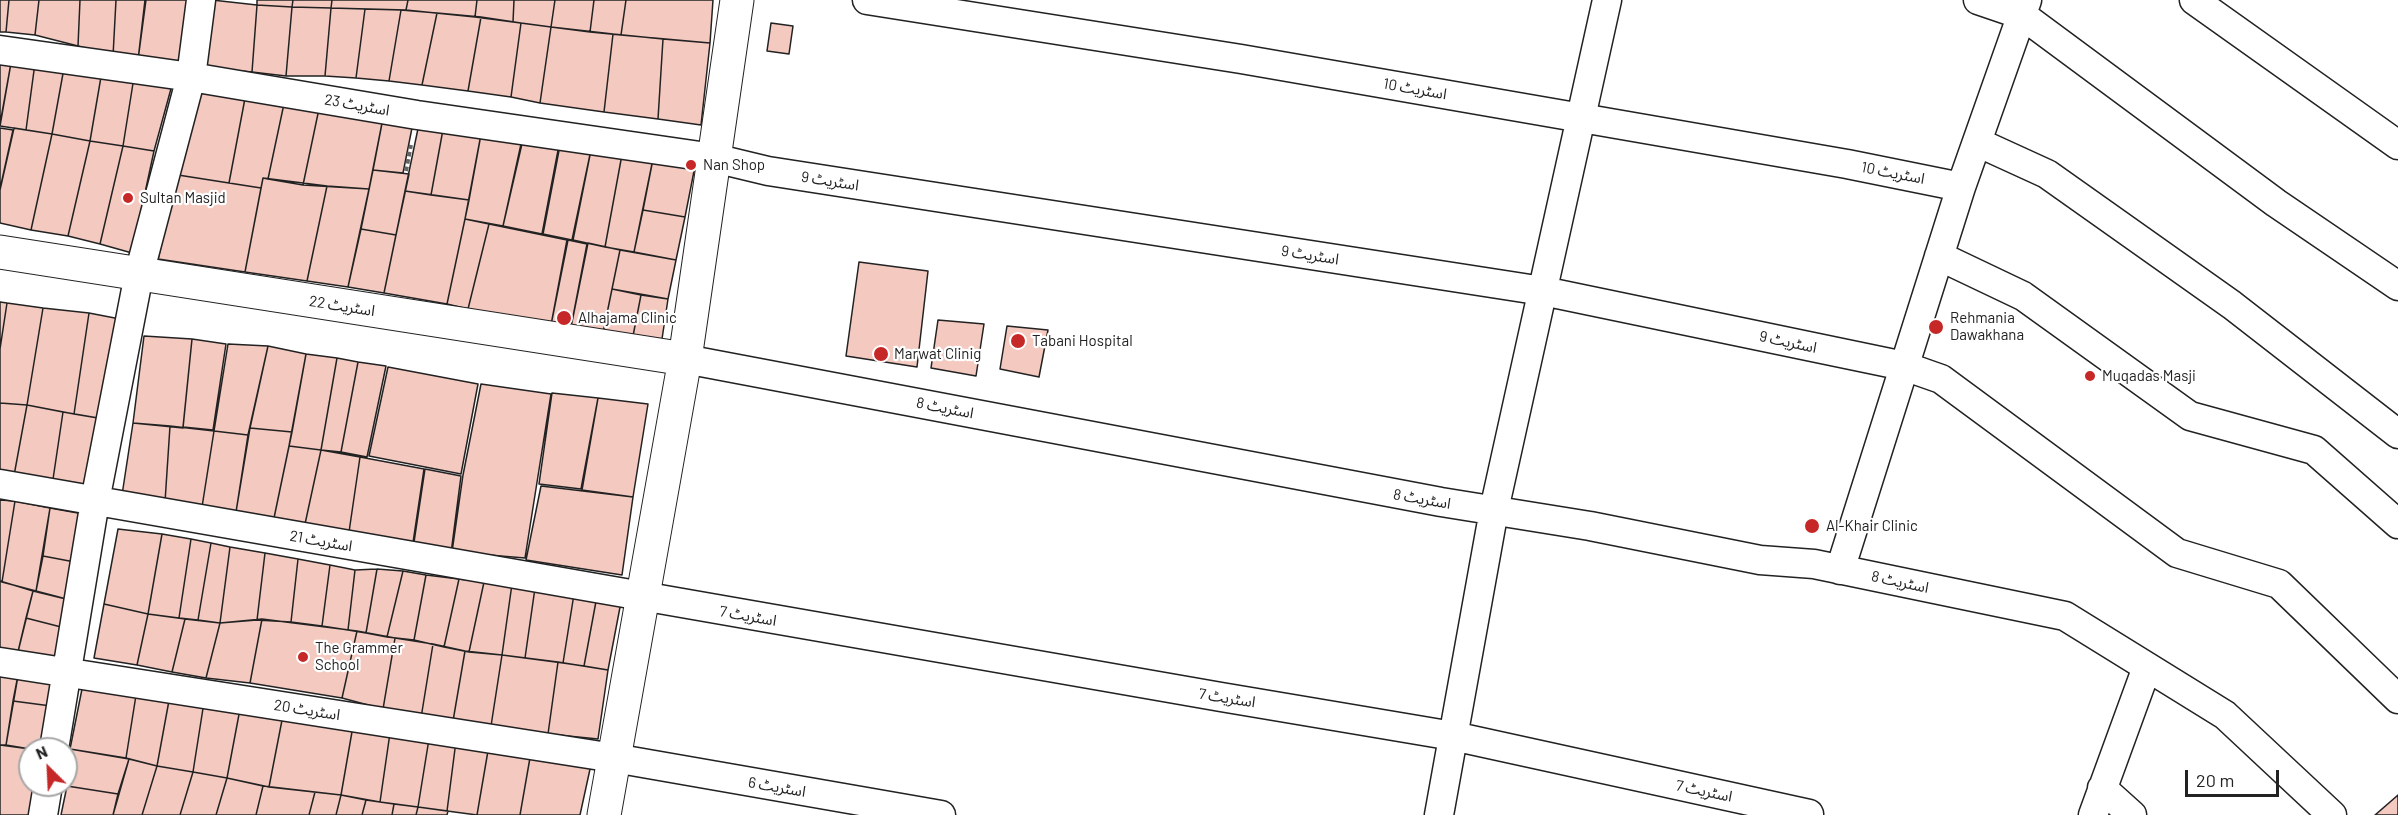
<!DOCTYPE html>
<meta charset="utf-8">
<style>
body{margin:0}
#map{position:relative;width:2398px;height:815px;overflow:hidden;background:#fff;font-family:Barlow,sans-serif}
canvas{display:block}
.north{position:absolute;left:18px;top:737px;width:60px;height:60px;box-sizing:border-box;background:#fff;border:2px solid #a7a7a7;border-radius:50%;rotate:336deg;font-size:16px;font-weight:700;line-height:24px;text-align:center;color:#222}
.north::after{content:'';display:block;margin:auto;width:21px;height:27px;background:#c62828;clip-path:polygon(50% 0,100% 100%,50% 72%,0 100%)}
.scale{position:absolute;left:2185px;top:770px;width:94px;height:27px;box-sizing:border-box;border:3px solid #222;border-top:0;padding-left:8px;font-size:18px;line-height:21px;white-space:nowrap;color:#222;-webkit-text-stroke:4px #fff;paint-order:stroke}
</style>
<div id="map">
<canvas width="2398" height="815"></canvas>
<div class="north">N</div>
<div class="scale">20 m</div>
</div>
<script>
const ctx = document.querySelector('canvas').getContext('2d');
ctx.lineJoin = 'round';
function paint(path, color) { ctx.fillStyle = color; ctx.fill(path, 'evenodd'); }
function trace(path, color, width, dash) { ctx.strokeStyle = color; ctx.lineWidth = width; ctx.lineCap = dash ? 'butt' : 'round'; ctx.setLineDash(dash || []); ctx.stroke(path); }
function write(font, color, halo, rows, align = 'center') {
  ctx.font = font + ' Barlow,"Noto Sans Arabic",sans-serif'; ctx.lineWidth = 4.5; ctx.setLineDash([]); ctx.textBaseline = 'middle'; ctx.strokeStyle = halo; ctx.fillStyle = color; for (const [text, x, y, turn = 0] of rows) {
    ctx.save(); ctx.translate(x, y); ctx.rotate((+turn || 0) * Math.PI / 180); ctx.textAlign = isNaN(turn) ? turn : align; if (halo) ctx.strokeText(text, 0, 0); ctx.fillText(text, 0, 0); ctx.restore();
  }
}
const building = new Path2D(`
 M0,0H9L6,32H0Z
 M9,0H39L35,35L6,32Z
 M39,0H80L78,46L35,35Z
 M80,0H116L113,56L78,46Z
 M116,0H145L138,60L113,56Z
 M146,0H191L183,64L138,60Z
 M212,0L257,5L252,72L206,68Z
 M257,0H293L292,7L257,5Z
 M293,0H332L331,8L292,7Z
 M332,0H408L406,10L331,8Z
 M408,0H477L475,17L406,10Z
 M477,0H514L513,22L475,17Z
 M514,0H555L551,27L513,22Z
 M555,0H594L590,32L551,27Z
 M594,0H626L621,35L590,32Z
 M626,0H713L710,43L621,35Z
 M257,5L292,7L286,76L252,72Z
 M292,7L331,8L325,76H286Z
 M331,8L365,9L356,78L325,76Z
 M365,9L401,10L389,81L356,78Z
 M401,10L437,13L422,85L389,81Z
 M437,13L481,17L468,91L422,85Z
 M481,17L521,23L511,97L468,91Z
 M521,23L551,27L540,103L511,97Z
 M771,23L793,26L789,54L767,51Z
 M551,27L613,34L604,112L540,103Z
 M613,34L663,39L658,119L604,112Z
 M663,39L710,43L701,125L658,119Z
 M0,60L11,63L0,124Z
 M11,63H35L26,130L0,126Z
 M35,63L64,68L52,134L26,130Z
 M64,68L102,71L90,141L52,134Z
 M102,71L134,77L123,146L90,141Z
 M134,77L172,85L154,151L123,146Z
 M195,84L246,93L229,183L178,175Z
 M246,93L285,99L268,179L263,178L261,188L229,183Z
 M285,99L320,104L303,185L268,179Z
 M320,104L384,113L369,189L303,185Z
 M384,113L414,118L403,173L373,170Z
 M420,119L444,124L431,195L405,191Z
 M444,124L482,129L469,200L431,195Z
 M0,128L13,130L0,189Z
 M14,128L52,134L31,230L0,223V190Z
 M482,129L523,135L503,226L465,219Z
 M52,134L90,141L68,236L31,230Z
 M524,135L560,140L542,234L503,226Z
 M561,140L592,145L572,240L543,234Z
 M90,141L123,146L100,244L68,236Z
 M592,145L623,149L605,247L573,240Z
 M123,146L154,151L132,253L100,244Z
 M623,149L654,154L634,252L605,247Z
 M654,154L696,161L685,217L643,210Z
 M373,170L409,174L396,235L361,229Z
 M178,175L261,188L245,272L158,259Z
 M263,178L327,186L307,281L245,272Z
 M327,186L369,189L348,287L307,281Z
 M405,191L469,200L447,304L384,293Z
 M643,210L685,217L676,260L634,252Z
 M465,219L489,224L468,309L447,304Z
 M489,224L567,240L551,325L468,309Z
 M361,229L396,235L384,293L348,287Z
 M568,240L587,244L571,327L551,325Z
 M588,243L620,250L603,333L571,327Z
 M620,250L676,260L668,299L612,289Z
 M859,262L928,271L917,367L846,356Z
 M612,289L641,295L633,336L603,333Z
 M641,295L668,299L662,339L633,336Z
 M0,302L7,303L0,349Z
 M7,303L43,308L27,405L0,403V349Z
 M43,308L89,313L74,414L27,405Z
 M89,313L120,319L104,419L74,414Z
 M938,320L984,324L976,376L931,368Z
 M1007,326L1048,330L1039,377L1000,369Z
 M144,336L192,339L183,428L133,423Z
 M192,339L226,344L213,430L183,427Z
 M228,344L268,346L248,435L214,431Z
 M268,346L306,354L292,432L250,428Z
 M306,354L337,358L321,450L289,446Z
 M337,358L358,362L341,452L321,450Z
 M358,362L386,366L367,457L341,452Z
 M388,367L478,384L461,474L369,456Z
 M481,384L551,394L525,558L452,552L463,475Z
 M552,393L598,398L581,489L539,484Z
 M598,398L648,404L633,497L582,490Z
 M0,403L27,405L13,481L0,478Z
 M27,405L63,412L52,486L13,481Z
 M63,412L104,419L94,493L52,486Z
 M133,423L170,426L165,502L122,495Z
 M170,426L214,431L202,507L165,502Z
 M250,428L292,432L274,518L236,512Z
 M214,431L248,435L236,512L202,507Z
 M289,446L321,450L305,524L274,518Z
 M321,450L360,457L349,532L305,524Z
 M360,457L424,469L412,549L349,532Z
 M425,469L461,476L451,553L413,549Z
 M541,486L633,497L622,575L526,560Z
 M0,500L15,501L2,582L0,581Z
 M15,501L50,508L36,591L2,582Z
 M50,508L89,515L80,563L43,556Z
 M118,529L162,534L148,614L104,604Z
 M162,534L191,539L179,618L148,614Z
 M191,539L211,543L198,620L179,618Z
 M211,543L230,547L220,623L198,620Z
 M230,547L265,553L257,620L220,623Z
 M265,553L298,559L291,622L257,620Z
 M43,556L80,563L74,601L36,591Z
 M298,559L330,565L322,626L291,622Z
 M330,565L355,570L348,630L322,626Z
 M377,569L403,571L387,637L366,633Z
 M377,569L366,633L348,630L355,570Z
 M403,571L426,575L414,640L387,637Z
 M426,575L459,579L444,647L414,640Z
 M459,579L484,582L469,652L444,647Z
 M0,581L33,591L16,660L0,657Z
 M484,582L512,584L502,655L469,652Z
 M512,584L535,588L525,658L502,655Z
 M535,588L574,594L563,663L525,658Z
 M33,591L74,601L65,628L26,618Z
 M574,594L597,596L584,666L563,663Z
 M597,596L621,602L608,670L584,666Z
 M104,604L148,614L137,665L94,658Z
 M148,614L185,619L172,672L137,665Z
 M26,618L65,628L60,666L16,660Z
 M185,619L220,623L206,678L172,672Z
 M262,619L357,631L342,698L250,683Z
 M262,619L250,683L206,678L220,623Z
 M357,631L395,638L383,709L342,698Z
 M395,638L433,644L421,718L383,709Z
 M433,644L465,651L453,721L421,718Z
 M465,651L502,655L491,726L453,721Z
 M502,655L558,662L548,734L491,726Z
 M558,662L608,670L598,739L548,734Z
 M0,668L19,670L6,745H0Z
 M19,670L57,676L51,706L13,701Z
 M83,684L137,689L126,758L70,749Z
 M137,689L170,695L157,766L126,758Z
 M170,695L204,702L193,772L157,766Z
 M13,701L51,706L43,749H30L6,745Z
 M204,702L240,709L227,778L193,772Z
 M240,709L283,715L269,787L227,778Z
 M283,715L353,726L341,795L269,787Z
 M353,726L390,733L380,802L341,795Z
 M390,733L429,739L418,807L380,802Z
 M429,739L456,741L447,811L418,807Z
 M456,741L489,745L477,815L447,811Z
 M0,745L30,749V785H38L34,815H0Z
 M489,745L531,752L520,815H477Z
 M70,749L129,759L118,794L67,786Z
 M531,752L592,760L580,815H520Z
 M129,759L157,766L142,815H113Z
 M157,766L193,772L180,815H142Z
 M193,772L227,778L216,815H180Z
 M227,778L263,786L256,815H216Z
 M67,786L118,794L113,815H61Z
 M263,786L315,792L309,815H256Z
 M315,792L341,795L336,815H309Z
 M341,795L366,800L362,815H336Z
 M2398,795V815H2375Z
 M366,800L394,804L392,815H362Z
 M394,804L418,807L416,815H392Z
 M418,807L448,811L447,815H416Z`);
paint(building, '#f3c9c0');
trace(building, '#222', 1.5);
const minor = new Path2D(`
 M867,0L1241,59L1847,164L1961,187
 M1978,0L2022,15L2276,203L2398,286
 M2194,0L2398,145
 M0,50L191,77L417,115L714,158L768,171L1543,291L1904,366L1941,379L2177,553L2279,584L2398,699
 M1977,142L2047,174L2232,305L2398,434
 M1939,256L2023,296L2190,416L2314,450L2398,524
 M685,359L1441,502L1590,526L1760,560L1814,564L2065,616L2225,715L2332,815
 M0,484L1221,697L1453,736L1809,814
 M1840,570L1961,187L2027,0
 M0,662L614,758L941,815
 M54,749L95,501L139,274L191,77L201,0
 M2102,788L2132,815
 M43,815L48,785
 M1439,815L1494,510L1607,0
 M2093,815L2147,667`);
const tertiary = new Path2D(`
 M0,252L685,359
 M604,815L685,359L737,0`);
trace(minor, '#222', 31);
trace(tertiary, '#222', 35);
trace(new Path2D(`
 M406,171L411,145`), '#646464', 4, [4.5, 3]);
trace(minor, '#fff', 28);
trace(tertiary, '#fff', 33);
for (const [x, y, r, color] of [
 [691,165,6,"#c62828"],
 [128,198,6,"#c62828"],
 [564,318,8,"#c62828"],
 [1936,327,8,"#c62828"],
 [1018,341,8,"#c62828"],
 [881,354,8,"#c62828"],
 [2090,376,6,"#c62828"],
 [1812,526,8,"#c62828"],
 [303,657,6,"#c62828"]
]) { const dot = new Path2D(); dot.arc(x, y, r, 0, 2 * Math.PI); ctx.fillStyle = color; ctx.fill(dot); trace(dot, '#fff', 2); }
write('15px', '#222', '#fff', [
 ["اسٹریٹ 10",1415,89,10],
 ["اسٹریٹ 23",357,105,10],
 ["اسٹریٹ 10",1893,173,11],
 ["اسٹریٹ 9",830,181,9],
 ["اسٹریٹ 9",1310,255,9],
 ["اسٹریٹ 22",342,306,9],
 ["اسٹریٹ 9",1788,342,12],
 ["اسٹریٹ 8",945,408,11],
 ["اسٹریٹ 8",1422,499,10],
 ["اسٹریٹ 21",321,541,10],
 ["اسٹریٹ 8",1900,582,12],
 ["اسٹریٹ 7",748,616,10],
 ["اسٹریٹ 7",1227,698,9],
 ["اسٹریٹ 20",307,710,9],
 ["اسٹریٹ 6",777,787,10],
 ["اسٹریٹ 7",1704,791,12]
]);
write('15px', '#222', '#fff', [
 ["Nan Shop",703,165],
 ["Sultan Masjid",140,198],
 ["Alhajama Clinic",578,318],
 ["Rehmania",1950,318],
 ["Dawakhana",1950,335],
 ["Tabani Hospital",1032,341],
 ["Marwat Clinig",894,354],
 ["Muqadas Masji",2102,376],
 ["Al-Khair Clinic",1826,526],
 ["The Grammer",315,648],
 ["School",315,665]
], 'left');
</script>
